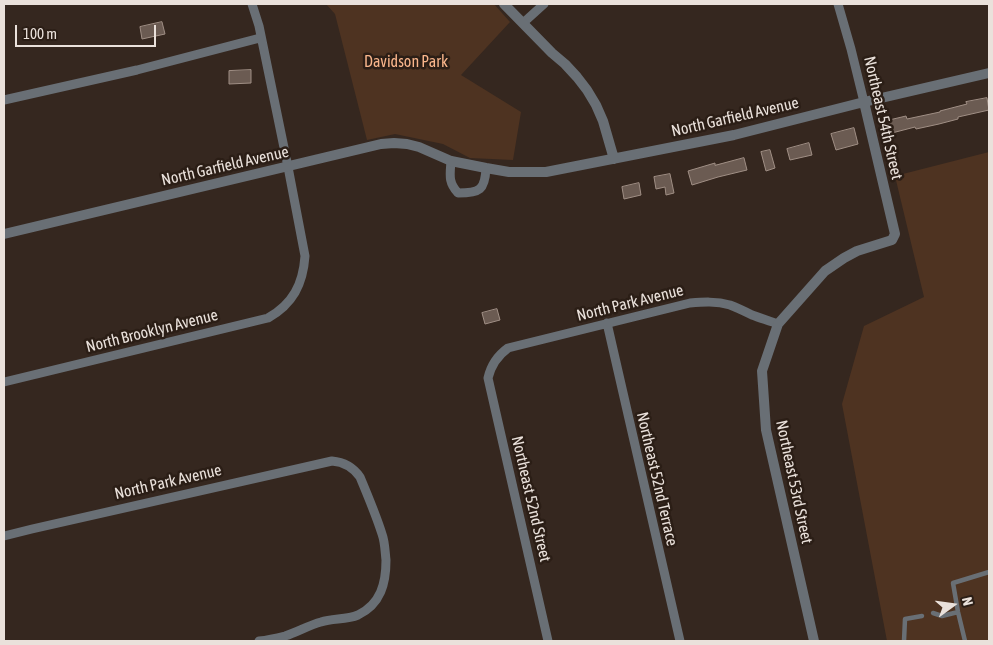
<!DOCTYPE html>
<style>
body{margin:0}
#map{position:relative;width:993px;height:645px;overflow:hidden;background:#35271f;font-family:"Asap Condensed",sans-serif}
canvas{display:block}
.frame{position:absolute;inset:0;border:5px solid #eae1db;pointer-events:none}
.north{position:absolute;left:928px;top:580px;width:50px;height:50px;-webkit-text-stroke:4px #2b1e16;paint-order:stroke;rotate:76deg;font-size:14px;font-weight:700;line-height:20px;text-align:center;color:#eae1db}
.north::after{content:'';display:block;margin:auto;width:18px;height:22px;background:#eae1db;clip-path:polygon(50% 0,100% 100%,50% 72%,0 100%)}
.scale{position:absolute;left:15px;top:25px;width:141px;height:22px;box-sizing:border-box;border:2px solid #eae1db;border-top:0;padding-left:6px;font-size:15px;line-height:18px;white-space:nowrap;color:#eae1db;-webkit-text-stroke:4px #2b1e16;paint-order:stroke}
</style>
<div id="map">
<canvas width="993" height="645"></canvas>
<div class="frame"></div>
<div class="north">N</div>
<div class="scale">100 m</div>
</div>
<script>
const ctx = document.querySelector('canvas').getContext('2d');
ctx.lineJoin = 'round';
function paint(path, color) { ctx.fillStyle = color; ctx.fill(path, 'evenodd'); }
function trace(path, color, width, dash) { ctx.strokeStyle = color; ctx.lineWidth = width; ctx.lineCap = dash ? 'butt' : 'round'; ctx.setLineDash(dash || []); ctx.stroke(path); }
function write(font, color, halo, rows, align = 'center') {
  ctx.font = font + ' "Asap Condensed",sans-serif'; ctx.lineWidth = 5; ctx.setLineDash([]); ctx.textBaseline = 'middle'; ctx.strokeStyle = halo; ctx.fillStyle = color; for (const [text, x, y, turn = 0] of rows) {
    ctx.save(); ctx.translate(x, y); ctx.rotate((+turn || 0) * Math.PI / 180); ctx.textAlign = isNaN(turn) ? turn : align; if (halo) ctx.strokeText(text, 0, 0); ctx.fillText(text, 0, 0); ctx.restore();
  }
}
paint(new Path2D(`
 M326,4H494L510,22L461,75L521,112L513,160L470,158L443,144L395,134L367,140L335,14Z
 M989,152V641H887L842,404L864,326L924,297L895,176Z`), '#4e3321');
const building = new Path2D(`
 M162,22L165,34L142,39L140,27Z
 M251,70V83L229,84V71Z
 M987,98L989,110L958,117V119L939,124L916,129L915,127L888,134L885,121L906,116L907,119L940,112V111L967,104L966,102Z
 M854,128L858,144L836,150L831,134Z
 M809,143L812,155L790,160L787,149Z
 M770,150L775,168L766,171L761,152Z
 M744,158L747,170L718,177L692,185L688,171L715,163V165Z
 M670,174L674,193L666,195L665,187L656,189L654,177Z
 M639,183L641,195L624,199L622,187Z
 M497,309L500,320L485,324L482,313Z`);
paint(building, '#6b5b52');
trace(building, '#a08f85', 1);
trace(new Path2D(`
 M933,613L942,616L958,612
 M904,641L905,619L922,616
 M965,641L958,612L953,583L989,572`), '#696f75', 4.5);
trace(new Path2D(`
 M838,4L851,49L864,102
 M523,23L544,4
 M4,100L137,70L260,38
 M451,161C450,175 448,182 458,193C480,193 485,190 486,168
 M607,323L680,641
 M4,382L268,318C293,304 303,284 305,256L288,167L259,26L252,4
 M4,536L32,529L332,461C344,462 353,467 360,477C368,496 376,515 382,534C385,542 385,552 386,560C386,583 381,604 358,615C346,620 333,618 321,622C309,625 298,632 285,636C277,638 268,640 259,641
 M548,641L488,378C491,365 497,356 508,348L690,303C703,302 716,301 730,305C738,308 744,311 752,315C760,318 770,321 778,324`), '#696f75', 9);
trace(new Path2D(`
 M504,4L552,53L565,64L577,77L587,90L596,105L603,121L614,159
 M4,234L381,144L394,143L407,144L419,147L451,161L486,168L509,172H546L734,135L864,102L989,73
 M814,641L766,430L762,371L778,324L825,271L844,258L857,251L892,240L895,234L864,102`), '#696f75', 10);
write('16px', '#f8b58b', '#2b1e16', [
 ["Davidson Park",406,62]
]);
write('16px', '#eae1db', '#2b1e16', [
 ["North Garfield Avenue",735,117,-13],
 ["Northeast 54th Street",883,118,77],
 ["North Garfield Avenue",225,166,-13],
 ["North Park Avenue",630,303,-14],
 ["North Brooklyn Avenue",152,331,-14],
 ["Northeast 52nd Terrace",657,479,77],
 ["North Park Avenue",168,482,-13],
 ["Northeast 53rd Street",794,482,78],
 ["Northeast 52nd Street",531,499,77]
]);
</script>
